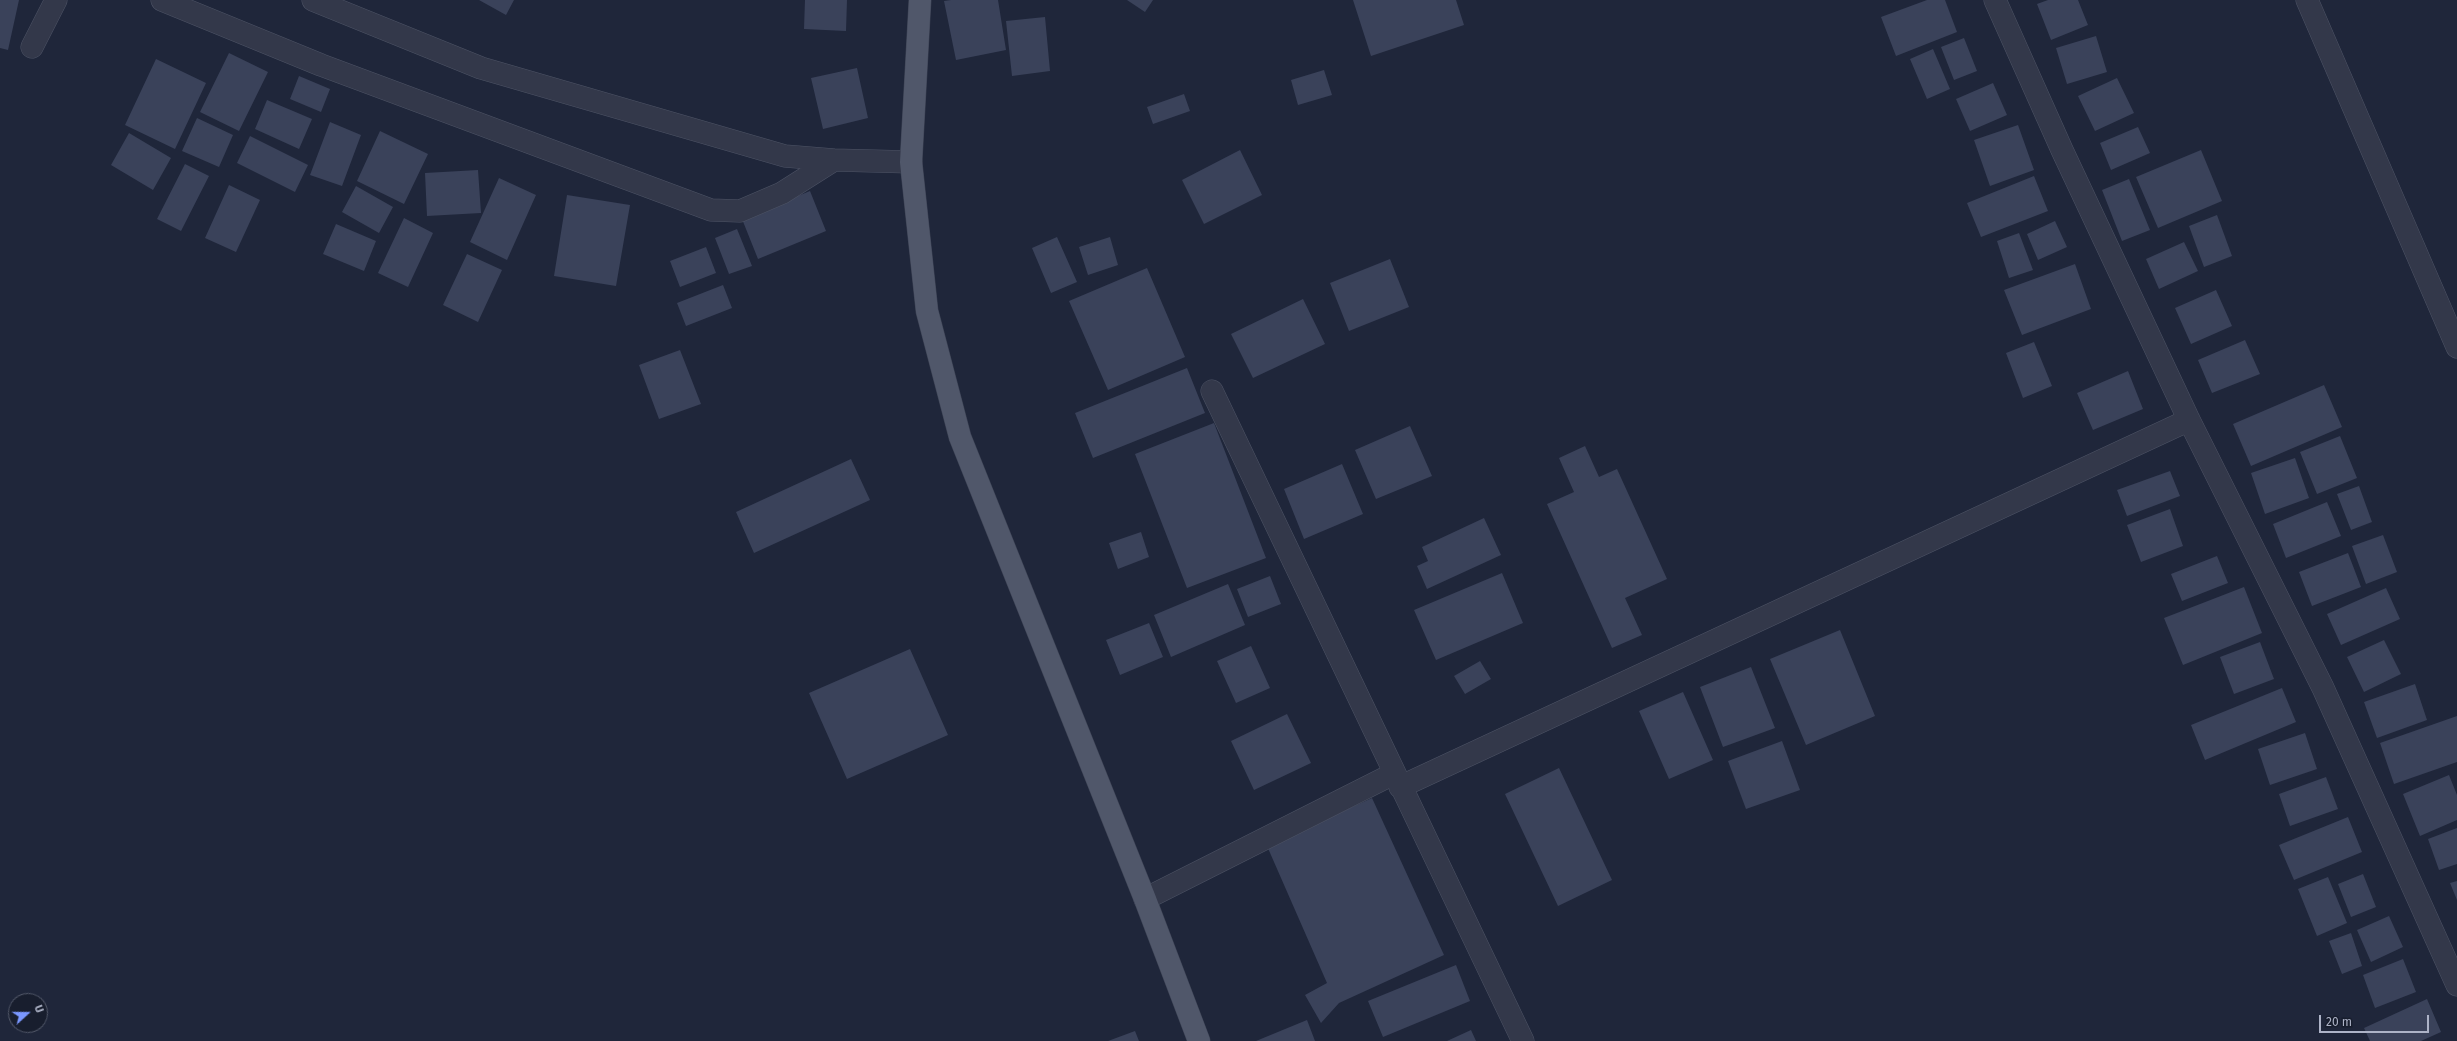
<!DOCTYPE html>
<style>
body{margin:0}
#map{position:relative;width:2457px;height:1041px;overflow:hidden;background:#1f263a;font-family:"Fira Sans",sans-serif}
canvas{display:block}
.north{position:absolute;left:8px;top:993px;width:40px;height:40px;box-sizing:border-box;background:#181e2e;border:1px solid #545a6b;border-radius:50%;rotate:69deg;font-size:11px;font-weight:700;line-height:16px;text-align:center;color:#adb3c7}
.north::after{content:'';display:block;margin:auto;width:14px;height:18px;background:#7a97ff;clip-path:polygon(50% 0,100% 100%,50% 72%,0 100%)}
.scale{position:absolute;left:2319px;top:1015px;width:110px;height:18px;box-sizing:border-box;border:2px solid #adb3c7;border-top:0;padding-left:5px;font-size:12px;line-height:14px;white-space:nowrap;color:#adb3c7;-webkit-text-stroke:3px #181e2e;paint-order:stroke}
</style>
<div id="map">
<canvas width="2457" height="1041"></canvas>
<div class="north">U</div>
<div class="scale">20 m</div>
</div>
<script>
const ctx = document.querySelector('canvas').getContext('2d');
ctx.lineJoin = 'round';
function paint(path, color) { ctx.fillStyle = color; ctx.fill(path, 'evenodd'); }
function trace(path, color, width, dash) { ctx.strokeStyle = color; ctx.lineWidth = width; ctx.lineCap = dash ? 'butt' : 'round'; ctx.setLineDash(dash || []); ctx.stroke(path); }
paint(new Path2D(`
 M0,0H19L8,50L0,48Z
 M479,0H514L506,15Z
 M805,0H847L846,31L804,29Z
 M951,0H998L1006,50L956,60L944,1Z
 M1127,0H1153L1145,12Z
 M1353,0H1456L1464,25L1371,56Z
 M1927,0H1945L1957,32L1896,56L1881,17Z
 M2048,0H2078L2088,25L2051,40L2037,4Z
 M1045,17L1050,71L1012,76L1006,21Z
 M2096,36L2107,72L2067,84L2056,48Z
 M1964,38L1977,71L1954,80L1941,47Z
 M1933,49L1950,89L1927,99L1910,59Z
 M229,53L268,72L239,131L200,112Z
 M156,59L206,83L175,149L125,125Z
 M857,68L868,118L823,129L811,78Z
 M1324,70L1332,95L1298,105L1291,80Z
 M299,76L330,89L321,112L290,99Z
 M2117,78L2134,113L2095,131L2078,96Z
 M1993,83L2007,115L1970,131L1956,99Z
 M1184,94L1190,111L1153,124L1147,107Z
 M267,100L312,119L299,149L255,129Z
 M197,118L233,135L219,167L182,151Z
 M330,122L361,135L342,186L310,175Z
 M2018,125L2034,170L1990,186L1974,140Z
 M2138,127L2150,153L2111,170L2100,143Z
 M380,131L428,154L404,204L357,181Z
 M129,133L171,158L153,190L111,165Z
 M250,136L308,165L295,192L237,163Z
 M1240,150L1262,195L1204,224L1182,180Z
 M2201,150L2222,201L2158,228L2136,177Z
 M185,164L209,176L181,231L157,219Z
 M478,170L481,213L427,216L425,173Z
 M2034,176L2048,211L1981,237L1967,203Z
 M499,178L536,195L507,260L470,242Z
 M2129,179L2150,230L2122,241L2102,190Z
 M229,185L260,200L236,252L205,238Z
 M356,186L393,207L379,233L342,212Z
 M810,191L826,231L758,259L742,219Z
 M567,195L630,205L616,286L554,276Z
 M2217,215L2232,256L2204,267L2189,226Z
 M404,218L433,233L408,287L378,273Z
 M2055,221L2067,247L2038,260L2027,234Z
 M336,224L376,241L364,271L323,254Z
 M737,229L752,266L729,274L715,238Z
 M2019,233L2033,270L2009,278L1997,241Z
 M1057,237L1077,282L1051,293L1032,248Z
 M1110,237L1118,265L1088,275L1079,247Z
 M2184,242L2198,271L2159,289L2146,259Z
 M706,247L716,273L680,287L670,261Z
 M467,254L502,270L478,322L443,305Z
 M1390,259L1409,307L1349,331L1330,283Z
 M2075,264L2091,309L2022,335L2004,290Z
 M1147,268L1185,357L1108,390L1069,301Z
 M723,285L732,308L686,326L677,303Z
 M2216,290L2232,326L2191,344L2175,308Z
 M1303,299L1325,344L1253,378L1231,334Z
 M2245,340L2260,374L2212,393L2198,360Z
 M2034,342L2052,386L2023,398L2006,353Z
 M680,350L701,404L659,419L639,365Z
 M1187,368L1205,413L1093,458L1075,413Z
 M2128,371L2143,409L2093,430L2077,393Z
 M2324,385L2342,427L2251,466L2233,424Z
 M1214,423L1266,558L1187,588L1135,454Z
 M1410,426L1432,476L1376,499L1355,450Z
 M2340,436L2357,478L2317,494L2300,452Z
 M1585,446L1599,477L1617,469L1667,579L1625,598L1642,635L1612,648L1547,504L1574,492L1559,458Z
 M2295,458L2309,498L2265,514L2251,473Z
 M851,459L870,500L754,553L736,512Z
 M1342,464L1363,514L1304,539L1284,489Z
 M2170,471L2180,496L2127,516L2117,490Z
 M2359,486L2372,522L2351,530L2337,494Z
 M2327,502L2341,536L2286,558L2273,524Z
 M2170,509L2183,546L2141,562L2127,525Z
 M1484,518L1501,555L1427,589L1417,566L1428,561L1422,547Z
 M1141,532L1149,557L1118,569L1109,543Z
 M2383,535L2397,572L2366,584L2352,546Z
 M2348,553L2361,587L2312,606L2299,572Z
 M2217,556L2228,583L2182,601L2171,574Z
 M1502,573L1523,623L1436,660L1414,610Z
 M1270,576L1281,604L1248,617L1237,589Z
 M1228,584L1245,625L1171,657L1154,615Z
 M2244,587L2262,633L2183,665L2164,618Z
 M2386,588L2400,619L2341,645L2327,614Z
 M1149,623L1163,657L1120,675L1106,640Z
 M1840,630L1875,716L1806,745L1770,659Z
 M2384,640L2401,674L2364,692L2347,657Z
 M2260,642L2274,679L2234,694L2220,657Z
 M1251,646L1270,688L1236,703L1217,661Z
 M910,649L948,735L847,779L809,693Z
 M1480,661L1491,679L1465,694L1454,676Z
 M1751,667L1775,728L1723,747L1700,687Z
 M2415,684L2427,720L2377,738L2364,702Z
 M2282,688L2296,722L2205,760L2191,725Z
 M1683,692L1713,760L1669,779L1639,711Z
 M1287,714L1311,763L1254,790L1231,741Z
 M2457,716V762L2394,784L2380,743Z
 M2305,733L2317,769L2270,785L2258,749Z
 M1782,741L1800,790L1746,809L1728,761Z
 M1559,768L1612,880L1558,906L1505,794Z
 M2449,775L2457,795V820L2420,836L2403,794Z
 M2326,777L2338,809L2290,826L2279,794Z
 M1372,798L1444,955L1339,1003L1321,1023L1305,995L1327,983L1267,846Z
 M2348,817L2362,852L2294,880L2279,845Z
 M2457,828V864L2439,870L2428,839Z
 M2363,874L2376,907L2351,917L2338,884Z
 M2328,877L2347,923L2317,936L2298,889Z
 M2457,881V900L2450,883Z
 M2389,916L2403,947L2371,962L2357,930Z
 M2351,933L2362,966L2342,974L2329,941Z
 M2403,959L2416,992L2375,1008L2363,975Z
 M1456,965L1470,1001L1383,1037L1368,1001Z
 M2427,999L2441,1032L2421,1041H2370L2364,1028Z
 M1307,1020L1315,1041H1256Z
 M1471,1030L1476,1041H1447Z
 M1135,1031L1139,1041H1108Z`), '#3a425a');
const street = new Path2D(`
 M162,0L321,65L711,210L740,211L782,193L834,160
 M313,0L481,68L785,156L834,160L911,162
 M1995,0L2062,150L2189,420L2323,688L2457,985
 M2307,0L2457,347
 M32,47L56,0
 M1212,391L1523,1041
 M1400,787L2189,420
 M1145,899L1393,774`);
const primary = new Path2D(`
 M920,0L911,162L927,311L960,437L1145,899L1199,1041`);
trace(street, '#4d5365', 23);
trace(primary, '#3c4254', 23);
trace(street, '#33384a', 22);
trace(primary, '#50576a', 22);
</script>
